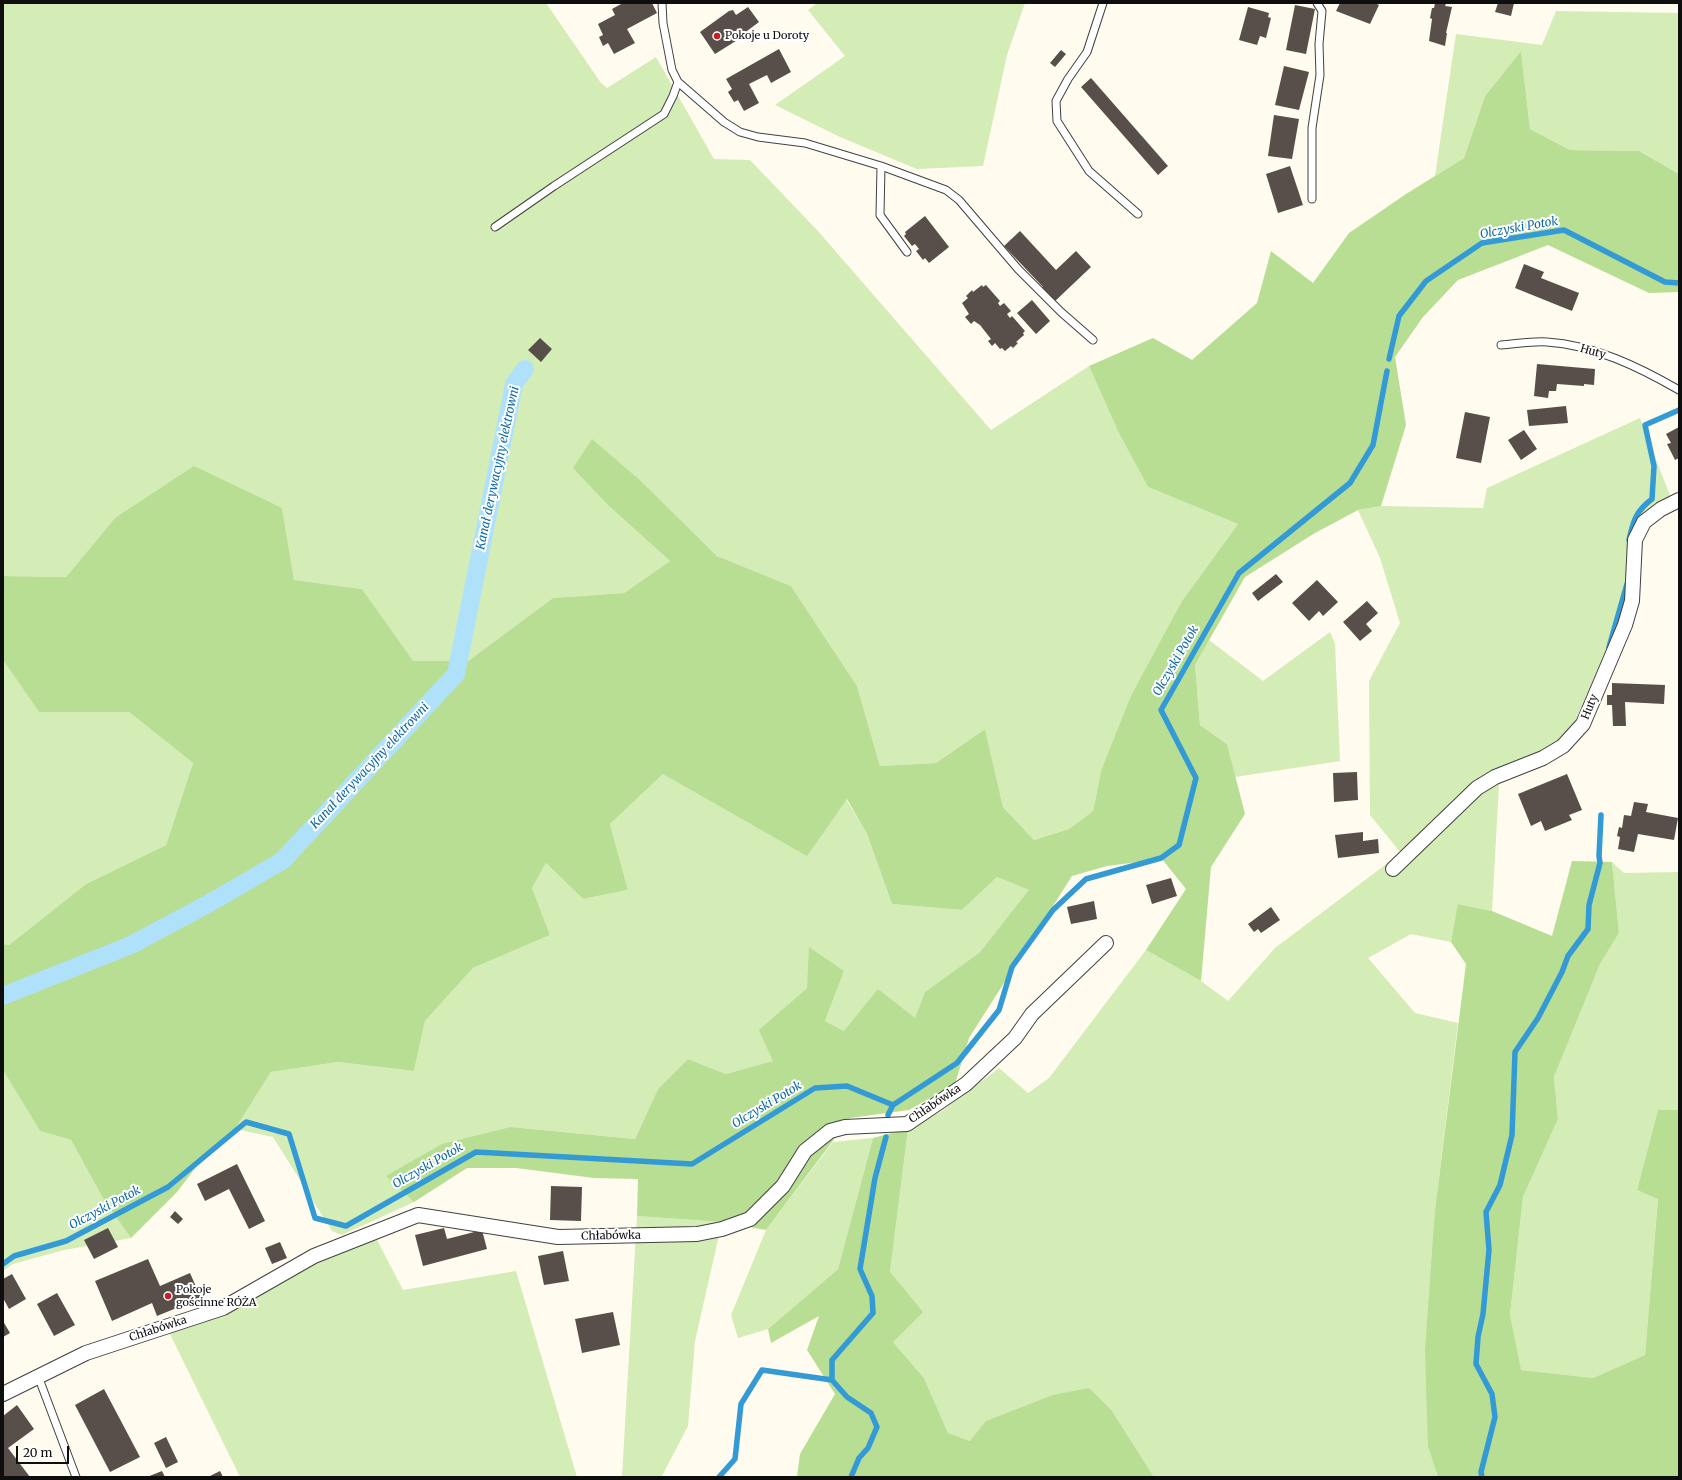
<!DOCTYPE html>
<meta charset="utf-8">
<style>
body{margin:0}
#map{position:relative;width:1682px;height:1480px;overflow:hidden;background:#fffbef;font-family:Merriweather,serif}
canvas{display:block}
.frame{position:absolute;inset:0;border:4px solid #0e0e0e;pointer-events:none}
.scale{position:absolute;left:16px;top:1446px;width:53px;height:18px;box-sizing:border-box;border:2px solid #0e0e0e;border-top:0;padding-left:5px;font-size:12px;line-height:14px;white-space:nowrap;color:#0e0e0e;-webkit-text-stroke:3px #fff;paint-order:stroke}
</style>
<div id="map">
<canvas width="1682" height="1480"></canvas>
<div class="frame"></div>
<div class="scale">20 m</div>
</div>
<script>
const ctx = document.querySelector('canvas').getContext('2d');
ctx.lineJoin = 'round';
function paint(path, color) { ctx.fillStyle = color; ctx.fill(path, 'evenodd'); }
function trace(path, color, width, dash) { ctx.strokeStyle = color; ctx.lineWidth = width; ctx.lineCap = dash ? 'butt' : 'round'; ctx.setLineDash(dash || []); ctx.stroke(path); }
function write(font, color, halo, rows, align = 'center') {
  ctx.font = font + ' Merriweather,serif'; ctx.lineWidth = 4; ctx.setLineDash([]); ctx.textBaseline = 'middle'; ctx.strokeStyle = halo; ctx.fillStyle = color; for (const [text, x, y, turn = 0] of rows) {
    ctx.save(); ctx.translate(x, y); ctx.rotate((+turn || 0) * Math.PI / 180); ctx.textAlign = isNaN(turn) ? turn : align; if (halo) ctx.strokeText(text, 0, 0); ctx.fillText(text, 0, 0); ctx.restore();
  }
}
paint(new Path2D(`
 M3,3H546L601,83L607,88L656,57L714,159L750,160L817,230L991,430L1089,366L1116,426L1148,487L1238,524L1182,601L1101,771L1093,811L1069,829L1034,840L1003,807L985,729L936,763L880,766L857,686L791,586L717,556L642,482L610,507L670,561L624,593L553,598L468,661H412L362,589L294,580L282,508L115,518L66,577L3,576Z
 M817,3H1025L1007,55L983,166L917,169L840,137L775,105L845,56L808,10Z
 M1556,11L1679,13V174L1639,151L1570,150L1530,129L1521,51L1485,96L1464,158L1435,176L1456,34L1542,45Z
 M1640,418L1671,498L1641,522L1627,602L1571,731L1499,784L1492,911L1459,904L1451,942L1411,934L1368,958L1415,1013L1458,1023L1435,1210L1428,1447L1438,1477H1154L1112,1411L970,1441L948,1433L924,1378L893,1342L890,1272L908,1129L942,1111L999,1068L1028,1093L1049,1078L1146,950L1201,981L1228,1001L1275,948L1401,853L1370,815L1369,681L1400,623L1380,558L1358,510L1381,506L1483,508L1487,488ZM1481,782L1478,797L1408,861Z
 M1330,632L1335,644L1340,761L1235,777L1227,744L1200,725L1195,665L1209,640L1263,681Z
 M3,660L39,712H129L193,763L166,845L86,884L9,945L3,944Z
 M664,773L713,801L846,799L867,834L892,904L962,910L997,877L1030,890L980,952L925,992L915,1019L844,1031L825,1021L844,971L807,988L760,1030L774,1061L726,1074L688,1059L658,1089L635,1139L511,1127L387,1176L414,1202L342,1235L332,1231L273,1137L235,1129L271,1072L338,1062L414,1071L425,1021L473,968L550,935L532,888L546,863L583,899L628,890L610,824Z
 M1612,862L1624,873L1679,872V1110H1658L1637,1190L1658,1198L1645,1355L1593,1378L1520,1370L1510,1315L1523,1197L1558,1119L1554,1077L1600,964L1619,933Z
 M3,1070L40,1131L71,1140L105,1202L131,1238L64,1250L13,1264L3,1271Z
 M873,1138L838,1269L768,1329L738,1338L731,1315L766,1230L833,1142Z
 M637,1216L722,1222L695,1341L688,1426L662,1476L622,1477Z
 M376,1238L403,1290L516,1271L577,1477H240L169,1332L310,1261Z`), '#d4ecb6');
paint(new Path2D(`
 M1521,51L1530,129L1570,150L1639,151L1679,174V292L1649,293L1548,245L1458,280L1423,317L1395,357L1406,425L1381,506L1358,510L1315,533L1245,577L1195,665L1200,725L1227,744L1245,814L1211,867L1201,981L1146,950L1186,889L1162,859L1107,866L1072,876L969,1038L955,1084L909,1110L850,1118L766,1230L722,1222L637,1216L638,1179L594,1178L516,1168H467L414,1202L386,1176L442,1144L511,1127L635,1139L658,1089L688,1059L726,1074L773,1061L759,1030L807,988L809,947L844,971L825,1021L844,1031L878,989L915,1018L925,992L980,952L1029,890L997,877L962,910L892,904L867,834L847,799L807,856L663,774L610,824L628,890L583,899L546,863L532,888L550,935L473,968L425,1021L414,1071L338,1062L271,1072L235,1129L206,1154L177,1192L131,1238L105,1202L71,1140L40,1131L3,1070V944L9,945L86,884L166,845L193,763L129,712H39L3,660V576L66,577L115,518L194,466L282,508L294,580L362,589L413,661H468L553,598L624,593L670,561L610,507L573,468L592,439L642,482L717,556L791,586L857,686L880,766L936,763L985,729L1003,807L1034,840L1069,829L1093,811L1101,771L1131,696L1182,601L1238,524L1148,487L1118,431L1089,366L1153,338L1192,360L1257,303L1271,251L1313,283L1349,233L1406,194L1464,158L1485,96Z
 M1572,861L1612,862L1619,933L1600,964L1554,1077L1558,1119L1523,1197L1510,1315L1521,1370L1593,1378L1645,1355L1658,1199L1637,1190L1658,1110H1679V1477H1438L1428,1447L1425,1350L1435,1210L1466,964L1451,942L1458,904L1492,911L1552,936Z
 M908,1129L890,1272L923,1312L893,1342L924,1378L948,1433L970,1441L986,1421L1053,1395L1089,1388L1112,1411L1154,1477H797L800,1454L835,1394L807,1350L819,1316L771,1343L768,1329L838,1269L873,1138Z`), '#b8de94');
trace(new Path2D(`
 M1389,359L1399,316L1426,281L1482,243L1564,230L1665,282L1679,283
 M1629,540C1633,521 1636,511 1652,499L1654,466L1645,425L1679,410
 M1609,647L1627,584
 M888,1115L893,1105
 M3,1264L14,1256L66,1241L168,1187L246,1122L289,1134L315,1218L346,1226L476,1152L692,1164L815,1088L847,1086L893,1105L957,1063L999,1010L1012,967L1053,910L1086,879L1161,858L1179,845L1196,778L1161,710L1239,573L1350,483L1373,445L1387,371
 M719,1477L735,1459L741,1404L762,1370L832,1380
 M851,1477L859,1458L868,1448L877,1427L871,1413L847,1397L832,1380V1360L873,1313L872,1296L860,1269L875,1178L886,1137
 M1482,1477L1481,1472L1495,1417L1492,1394L1476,1364L1478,1337L1483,1314L1489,1250L1486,1212L1500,1185L1512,1135L1515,1052L1538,1018L1562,972L1568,956L1588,929L1589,905L1600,863L1599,856L1601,815`), '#339ad6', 5.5);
trace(new Path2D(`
 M3,996L131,945L206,905L282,861L456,674L514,384L525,369`), '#b0e1fa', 18);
paint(new Path2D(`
 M623,3H652L657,13L627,29L635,43L614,54L608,43L603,46L599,37L603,35L598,24L615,15L612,9Z
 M1340,3H1375L1379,5L1370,24L1336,11Z
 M1435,3L1446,4L1445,6L1452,7L1446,33H1447L1445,46L1429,41L1432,19L1430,18L1432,8H1434Z
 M1498,3H1514L1511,16L1495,12Z
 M1295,5L1315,9L1306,54L1286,50Z
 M748,7L759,22L747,31V34L715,54L700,32L729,11L733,10L736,15Z
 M1248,7L1269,13L1268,17L1271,18L1266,38L1260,36L1257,45L1239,40Z
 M779,49L791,72L771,83L767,75L749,84L759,103L744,111L738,100L734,102L728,92L732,89L726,79Z
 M1061,50L1066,54L1055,67L1050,63Z
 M1284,66L1309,72L1299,110L1275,105Z
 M1091,78L1168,166L1158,175L1081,87Z
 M1274,115L1299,119L1292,159L1268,156Z
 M1290,166L1303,205L1278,213L1266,174Z
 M925,216L949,247L929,263L925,258L923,260L916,251L919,249L915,244L912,246L904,236L906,234L905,232Z
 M1020,231L1056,270L1076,251L1091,267L1053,303L1041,289L1043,287L1004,246Z
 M1524,264L1544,272L1541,278L1579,293L1572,311L1515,288Z
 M982,285L983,287L986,285L1000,301L998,303L1000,306L1004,303L1011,311L1007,314L1010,318L1012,316L1025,331L1023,333L1024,335L1016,342L1018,343L1013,348L1011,346L1005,351L1002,348L1000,349L995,343L992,346L988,341L991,339L980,325L974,321L971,324L965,317L969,314L962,303L968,298L966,296L972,290L973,292Z
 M1032,300L1050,321L1036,334L1017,313Z
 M540,338L552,349L541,362L528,350Z
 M1537,364L1595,369L1594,385L1584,384V386L1557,384L1556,391H1549L1548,398L1534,396Z
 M1566,406L1568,423L1529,426L1527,410Z
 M1465,412L1490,417L1481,463L1456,458Z
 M1679,427V458L1675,460L1667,444L1671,443L1666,434Z
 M1524,430L1537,449L1521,460L1508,440Z
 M1276,574L1283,582L1258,601L1252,593Z
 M1317,580L1338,602L1323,616L1319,611L1309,621L1292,603Z
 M1367,601L1378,613L1366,624L1372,631L1360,641L1343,622Z
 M1612,683L1665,685L1664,704L1625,702L1626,726H1613L1612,705H1607V695H1612Z
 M1357,772L1358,800L1334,802L1333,773Z
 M1567,774L1582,810L1569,815L1572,820L1545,831L1541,821L1531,826L1518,794Z
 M1634,802L1648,804L1646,812L1678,818L1674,840L1638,834L1634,852L1618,849L1620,837L1617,836L1619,827L1622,828L1624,815L1631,816Z
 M1363,832V841L1378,839L1379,853L1338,858L1335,835Z
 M1171,878L1177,896L1152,904L1146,885Z
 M1094,901L1097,919L1071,924L1067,907Z
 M1271,907L1280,920L1261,933L1258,929L1254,932L1248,924Z
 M237,1164L265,1221L249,1229L229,1189L205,1201L197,1184Z
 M551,1186L582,1187L581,1221L550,1220Z
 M175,1211L183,1219L178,1224L170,1217Z
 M108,1228L118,1247L94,1259L84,1240Z
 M444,1228L447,1239L482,1230L487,1249L423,1266L415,1235Z
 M280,1242L287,1258L272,1264L265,1248Z
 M563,1251L569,1281L544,1285L538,1256Z
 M148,1259L160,1286L190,1273L201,1298L157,1316L152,1303L112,1321L95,1281Z
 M12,1274L26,1299L9,1309L3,1298V1279Z
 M57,1293L75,1325L54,1336L37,1304Z
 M613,1312L620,1345L582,1353L575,1319Z
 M3,1321L10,1333L3,1337Z
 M104,1389L140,1457L110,1472L75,1405Z
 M17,1405L34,1429L8,1448L30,1477H4L3,1416Z
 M166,1437L178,1462L166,1468L154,1443Z
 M162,1471L165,1477H147Z
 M220,1471L223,1477H208Z`), '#584f4a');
const service = new Path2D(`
 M662,3L663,23L672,70L678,82L724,122L740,132L758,137L805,143L881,166L946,190L959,200L1018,269L1061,312L1093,340
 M1103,3L1087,52L1068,79L1056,101L1057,121L1089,171L1138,214
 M881,166L880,215L907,252
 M1312,199V128L1320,75L1319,44L1322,11L1317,3
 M495,227L554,186L664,114L673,96L678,82
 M1501,345C1516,344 1532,341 1547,342C1594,345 1639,367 1679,390
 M38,1376L76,1477`);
const minor = new Path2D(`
 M1393,869L1477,788L1495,777L1543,758L1563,746L1583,724L1625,625L1632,601L1635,540L1644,522L1661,509L1679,500
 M3,1394L86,1353L223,1308L314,1256L418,1215L558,1237L697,1234L722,1229L750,1219L783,1186L805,1151L830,1131L845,1127L907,1124L966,1084L1015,1038L1032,1014L1106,943`);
trace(service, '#414141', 9);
trace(minor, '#414141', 16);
trace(service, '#fff', 7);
trace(minor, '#fff', 14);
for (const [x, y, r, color] of [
 [717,36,4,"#c71d2a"],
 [168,1296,4,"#c71d2a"]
]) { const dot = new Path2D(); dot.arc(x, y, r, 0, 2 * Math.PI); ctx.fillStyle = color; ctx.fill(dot); trace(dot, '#fff', 1.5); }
write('11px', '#0e0e0e', '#fff', [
 ["Pokoje u Doroty",725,36],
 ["Pokoje",176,1290],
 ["gościnne RÓŻA",176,1303]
], 'left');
write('11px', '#0e0e0e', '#fff', [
 ["Huty",1593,352,16],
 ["Huty",1590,707,-68],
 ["Chłabówka",935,1104,-34],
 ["Chłabówka",611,1236,-1],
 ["Chłabówka",158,1329,-18]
]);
write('italic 12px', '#0f6aa8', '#fff', [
 ["Olczyski Potok",1519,228,-10],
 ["Kanał derywacyjny elektrowni",498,468,-78],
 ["Olczyski Potok",1176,661,-60],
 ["Kanał derywacyjny elektrowni",370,766,-47],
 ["Olczyski Potok",767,1105,-31],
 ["Olczyski Potok",428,1166,-30],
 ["Olczyski Potok",105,1208,-28]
]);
</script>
